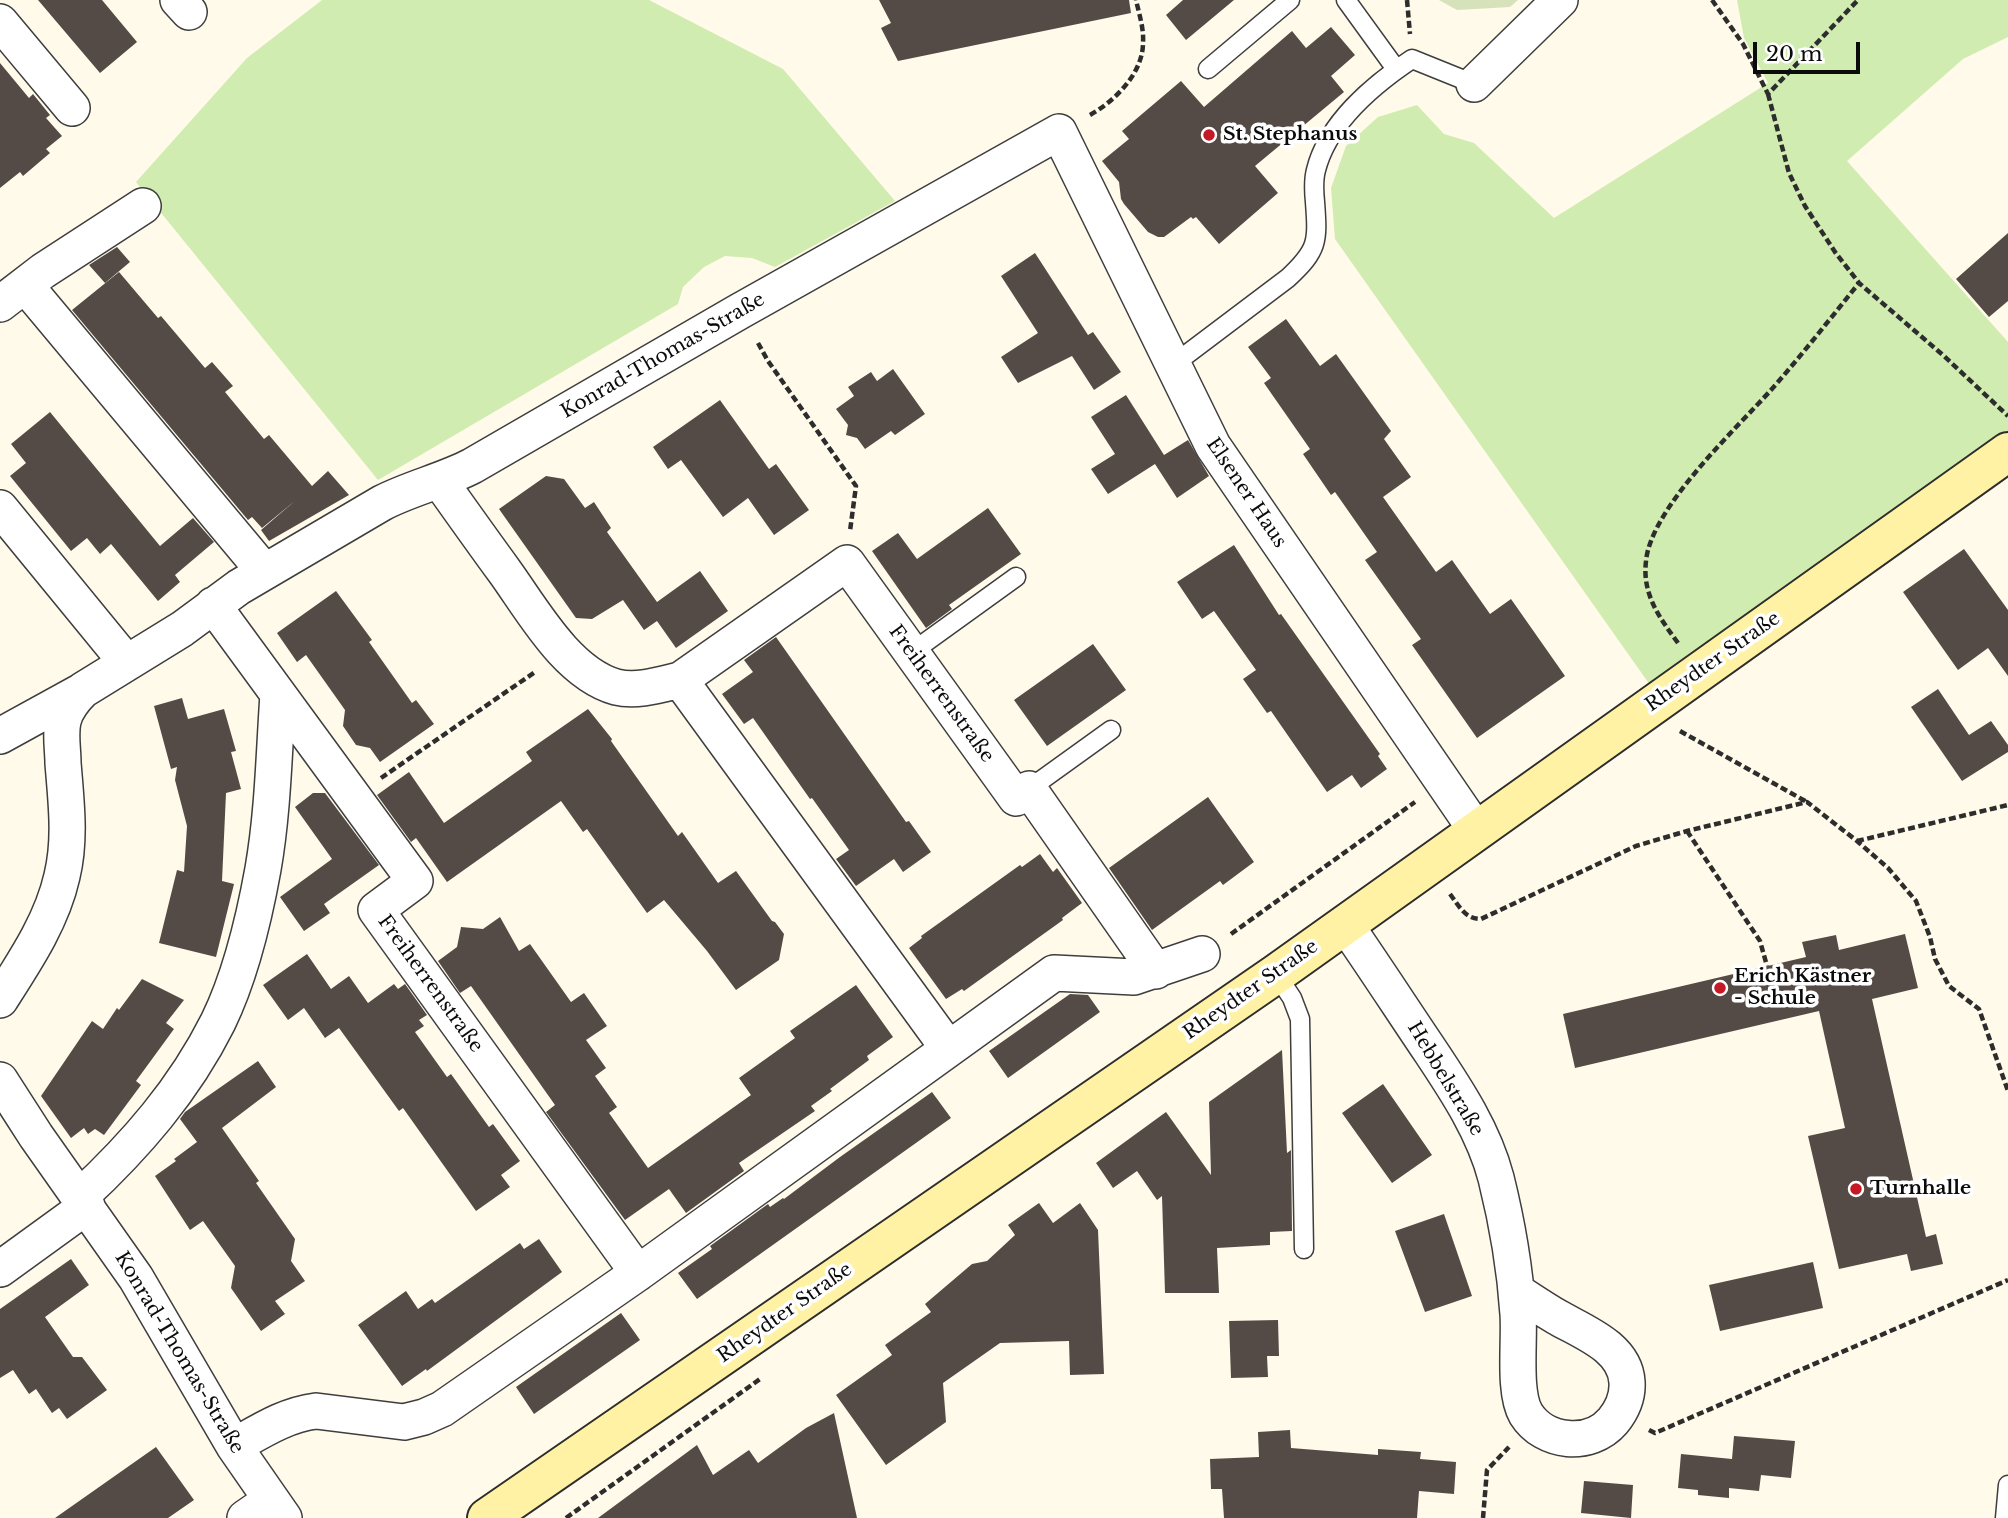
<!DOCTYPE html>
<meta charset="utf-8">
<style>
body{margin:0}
#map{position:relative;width:2008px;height:1518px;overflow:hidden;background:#fffae9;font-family:"Libre Baskerville",serif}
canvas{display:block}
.scale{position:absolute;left:1753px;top:42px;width:107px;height:32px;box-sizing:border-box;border:4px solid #0b0b0b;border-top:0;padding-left:9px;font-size:21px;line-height:24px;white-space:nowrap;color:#0b0b0b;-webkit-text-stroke:5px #fff;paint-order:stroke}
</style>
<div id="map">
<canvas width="2008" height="1518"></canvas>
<div class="scale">20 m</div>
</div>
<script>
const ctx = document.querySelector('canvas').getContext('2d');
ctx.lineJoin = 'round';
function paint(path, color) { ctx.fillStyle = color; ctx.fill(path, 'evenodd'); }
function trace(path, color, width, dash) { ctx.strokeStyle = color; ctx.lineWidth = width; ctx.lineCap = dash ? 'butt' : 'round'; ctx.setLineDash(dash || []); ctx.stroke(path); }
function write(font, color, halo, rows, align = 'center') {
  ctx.font = font + ' "Libre Baskerville",serif'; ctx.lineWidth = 7; ctx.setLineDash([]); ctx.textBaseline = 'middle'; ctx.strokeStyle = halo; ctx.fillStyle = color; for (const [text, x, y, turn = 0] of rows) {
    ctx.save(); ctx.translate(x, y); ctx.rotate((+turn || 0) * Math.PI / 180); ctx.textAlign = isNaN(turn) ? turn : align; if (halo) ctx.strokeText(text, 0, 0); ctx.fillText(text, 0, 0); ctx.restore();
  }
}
paint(new Path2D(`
 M322,0H649L783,69L895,201L775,267L752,258L725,256L704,267L683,287L678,304L378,480L136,182L247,58Z
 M1737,0H2008V37L1963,59L1847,161L2008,342V439L1655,692L1335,239L1331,188L1346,146L1378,117L1417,105L1444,134L1474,143L1554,218L1768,83L1744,38Z`), '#d1ecb0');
paint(new Path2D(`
 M1439,0H1518L1510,7L1457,10Z`), '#d6e2b9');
paint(new Path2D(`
 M38,0H102L137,42L100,73Z
 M879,0H1129L1131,13L898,61L881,28L891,23Z
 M1183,0H1234L1186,40L1166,15Z
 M1331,27L1355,55L1331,76L1344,92L1255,166L1278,193L1219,244L1196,217L1193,219L1191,217L1164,237H1158L1148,232L1124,204L1121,199L1119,182L1102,161L1129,139L1122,131L1181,81L1204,107L1292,31L1306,48Z
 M0,63L29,98L33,94L50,115L46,118L62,136L46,149L50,153L23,176L20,172L0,188Z
 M2008,233V301L1989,317L1956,279Z
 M117,247L130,262L105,283L89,265Z
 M1035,253L1088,335L1093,332L1121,372L1094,390L1072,356L1018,383L1001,357L1038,333L1001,276Z
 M119,272L158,318L161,316L205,368L212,362L233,386L225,392L264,439L269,435L312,486L328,471L349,495L269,541L261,530L296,500L262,528L252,517L248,520L72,310Z
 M1286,319L1320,366L1336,354L1391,431L1384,439L1411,477L1383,497L1436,572L1452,560L1490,614L1511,599L1565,676L1477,738L1412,645L1421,639L1365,560L1377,552L1335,492L1331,495L1303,454L1310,449L1264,383L1271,378L1248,347Z
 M893,369L925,414L895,435L891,431L865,449L857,438L846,435L848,425L836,409L854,396L848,387L871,372L877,381Z
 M1126,395L1164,455L1188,440L1209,476L1177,498L1155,464L1108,494L1091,469L1115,454L1091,417Z
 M720,400L769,469L776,464L809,510L774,535L748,498L723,517L681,460L668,469L653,447Z
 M50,412L160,546L193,518L214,542L175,575L180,582L158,601L111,544L100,554L87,538L71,551L10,476L26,463L11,444Z
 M546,476L564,479L585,508L594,502L611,528L607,532L657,602L700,571L728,611L676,648L657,621L644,630L623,600L592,619L576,618L499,509Z
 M988,508L1021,554L949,605L952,609L926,628L872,551L898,533L917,559Z
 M1234,545L1279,615L1281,614L1380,754L1378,756L1387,769L1361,788L1352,775L1327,792L1271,711L1267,713L1243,679L1256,670L1214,611L1202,619L1177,582Z
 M1964,549L2008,610V676L1988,648L1958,670L1903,592Z
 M336,591L372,640L369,642L412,703L416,700L434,724L380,762L370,748L356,745L343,726L345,710L306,655L297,662L277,633Z
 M776,637L906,822L909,821L931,852L903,872L894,859L856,886L836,859L849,850L812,798L810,799L753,718L744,724L722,694L753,672L744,660Z
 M1093,644L1126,690L1047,746L1014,700Z
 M1938,689L1969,735L1991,721L2008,745V752L1962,781L1911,707Z
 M182,698L188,719L224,709L236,751L231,752L241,789L226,793L222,881L234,884L216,957L159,943L177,870L184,872L187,826L175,780L177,767L171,769L154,706Z
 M588,709L612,739L611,741L678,836L682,832L718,883L736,871L772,921L775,922L784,934L779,960L736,990L707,951L664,900L647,913L587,829L583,832L561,801L447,882L416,838L411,842L377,795L409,772L444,823L532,761L526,752Z
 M313,793H325L379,865L324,904L330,913L304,931L280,897L332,859L295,807Z
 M1208,797L1254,862L1223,885L1220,881L1152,930L1109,868Z
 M1040,854L1053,872L1057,868L1082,903L1062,918L1063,920L964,991L962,989L946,999L909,948L922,938L921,936L1020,865L1022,867Z
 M500,917L519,951L530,944L571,1002L584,993L607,1026L586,1040L606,1068L595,1076L617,1107L609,1113L648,1168L751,1095L739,1078L795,1038L790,1031L856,985L893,1037L867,1056L869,1060L830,1089L832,1091L811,1106L815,1111L739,1163L744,1171L686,1213L669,1189L625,1220L546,1112L555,1105L471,986L460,993L438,961L457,947L461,927L483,929Z
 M1905,934L1918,988L1872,999L1926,1237L1936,1234L1943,1264L1911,1271L1907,1254L1839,1269L1808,1136L1845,1128L1819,1011L1575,1068L1563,1014L1806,957L1802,942L1836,935L1839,950Z
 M307,954L331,989L349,976L368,1003L394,984L398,989L405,984L427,1015L419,1020L424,1026L415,1032L447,1077L451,1074L489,1127L493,1124L520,1161L501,1175L510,1187L476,1211L403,1108L399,1111L339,1028L325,1038L304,1008L288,1020L263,985Z
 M142,979L184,1000L166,1023L174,1029L136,1081L141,1085L104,1135L95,1129L88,1134L84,1128L71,1138L41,1096L92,1021L103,1029L117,1008L119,1010Z
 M1070,994L1088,995L1100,1012L1008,1078L989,1051Z
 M1282,1050L1287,1153L1291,1150L1292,1231L1270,1232V1245L1217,1248L1219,1293H1165L1162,1196L1157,1200L1137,1171L1113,1188L1096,1163L1166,1112L1211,1175L1209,1102Z
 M258,1061L276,1087L222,1128L259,1181L256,1183L295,1239L291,1261L305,1281L275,1301L285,1314L261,1331L231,1288L235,1266L203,1221L190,1230L155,1176L176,1161L174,1159L197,1142L180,1119L185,1112Z
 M1383,1084L1432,1155L1392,1183L1342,1113Z
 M932,1092L951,1118L697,1299L678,1273L712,1249L710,1246L768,1204L770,1207L783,1198L784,1199L840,1157Z
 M1039,1203L1053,1223L1080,1203L1098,1230L1104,1374L1070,1375L1069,1341L1000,1343L943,1383L946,1422L886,1465L836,1395L892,1355L885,1345L931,1312L925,1304L972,1264L987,1261L1015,1235L1008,1225Z
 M1444,1214L1472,1296L1425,1312L1395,1231Z
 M539,1239L562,1272L427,1371L426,1369L402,1386L358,1325L406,1291L418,1309L432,1299L435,1303L520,1243L524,1249Z
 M71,1259L89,1285L45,1317L73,1357H82L107,1390L67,1419L59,1408L52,1413L36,1389L29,1394L13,1370L0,1378V1309Z
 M1813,1262L1823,1308L1720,1331L1709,1285Z
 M621,1313L640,1340L534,1414L516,1387Z
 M1278,1320L1279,1356H1267L1268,1377L1231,1378L1229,1321Z
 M834,1413L857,1518H598L697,1445L713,1475L749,1450L758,1463L806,1428Z
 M1290,1430L1291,1448L1378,1455V1449L1421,1452L1420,1459L1456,1462L1454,1494L1419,1491L1417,1518H1224L1222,1489H1211L1210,1459L1259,1457L1258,1432Z
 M1734,1436L1795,1441L1791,1478L1761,1475L1759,1491L1729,1488V1498L1698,1495V1490L1678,1488L1681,1454L1732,1459Z
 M156,1447L194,1500L168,1518H55Z
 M1584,1481L1633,1485L1631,1518L1581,1513Z`), '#544b47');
const lane = new Path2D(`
 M1346,0L1396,69
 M1208,69L1290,0
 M1174,364L1288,278C1318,250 1318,242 1315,202C1314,192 1313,181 1316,170C1328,122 1373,85 1412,59L1474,84
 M912,652L1016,577
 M1029,789L1111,730
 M1276,974L1292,998L1300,1019L1304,1249
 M2005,1518L2008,1485`);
const street = new Path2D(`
 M178,0L189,12
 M0,22L72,108
 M1474,84L1560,0
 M25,285L264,571
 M0,304L43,271L143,206
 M439,480C461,511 483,542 505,572C533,611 567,673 616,687C637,692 659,685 680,680L948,1048
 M0,508L127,663
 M213,605L415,881L376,910L638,1273
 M680,680L847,563L1016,798L1029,789L1156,971
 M0,736L80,692
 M1345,924C1374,966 1402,1009 1431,1052C1457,1091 1484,1132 1496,1178C1507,1222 1515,1269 1518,1314C1520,1341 1513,1392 1526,1414C1544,1443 1590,1448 1613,1421C1622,1410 1628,1397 1627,1382C1625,1347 1583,1332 1557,1317C1543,1309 1530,1300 1516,1291
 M0,1000C25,961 52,921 62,876C71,839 66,801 63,763C63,750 60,734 63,721C66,708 74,699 83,690L182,629L239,587L382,503C411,488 443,481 472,466L740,311L1059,132L1213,446L1476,830
 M0,1080L36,1136L136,1278L234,1446L284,1518
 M80,1197C135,1146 184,1090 218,1022C240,977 254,919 263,869C273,812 274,752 278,694
 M0,1269L87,1206
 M234,1446C261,1431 285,1415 316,1411L404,1422L424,1417L442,1409L638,1273L1054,973L1134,977L1202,954
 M245,1518L271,1500`);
const secondary = new Path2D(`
 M487,1518L1276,974L2008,452`);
trace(lane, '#3e3e3e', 21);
trace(street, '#3e3e3e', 38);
trace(secondary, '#2d2d2d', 42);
trace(new Path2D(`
 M1407,0L1410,34
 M1712,0L1743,44L1768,94L1858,0
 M1768,94L1789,173L1805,206L1835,252L1859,283L1944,356L2008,416
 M1090,115C1115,101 1143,73 1143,43C1144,28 1139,14 1136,0
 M758,343L768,361L856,486L850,531
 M1678,643C1659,617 1642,594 1646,561C1651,508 1735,430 1771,390C1801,356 1830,319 1859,283
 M1680,731L1807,802
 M381,778L535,672
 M1687,831L1760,941L1767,966
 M1857,841L2008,805
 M1450,894C1459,906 1465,919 1481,919L1636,846L1687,831L1807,802L1857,841L1888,868L1916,901L1930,937L1935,959L1949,986L1979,1009L2008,1091
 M1231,934L1415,802
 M1649,1430L1655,1433L2008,1280
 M566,1518L760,1379
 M1483,1518L1487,1470L1509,1447`), '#2d2d2d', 4.5, [7, 3.5]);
trace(lane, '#fff', 18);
trace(street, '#fff', 35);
trace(secondary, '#fff2a4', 38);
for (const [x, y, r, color] of [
 [1209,135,7,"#c51926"],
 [1720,988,7,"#c51926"],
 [1856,1189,7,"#c51926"]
]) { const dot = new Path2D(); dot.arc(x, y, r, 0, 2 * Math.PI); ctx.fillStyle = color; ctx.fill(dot); trace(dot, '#fff', 2.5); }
write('bold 19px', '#0b0b0b', '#fff', [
 ["St. Stephanus",1223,135],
 ["Erich Kästner",1734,977],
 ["- Schule",1734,999],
 ["Turnhalle",1870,1189]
], 'left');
write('19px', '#0b0b0b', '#fff', [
 ["Konrad-Thomas-Straße",663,356,-30],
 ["Elsener Haus",1246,493,56],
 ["Rheydter Straße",1713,662,-35],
 ["Freiherrenstraße",941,694,54],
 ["Freiherrenstraße",430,984,54],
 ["Rheydter Straße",1251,990,-35],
 ["Hebbelstraße",1445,1079,59],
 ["Rheydter Straße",785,1313,-35],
 ["Konrad-Thomas-Straße",179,1353,59]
]);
</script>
